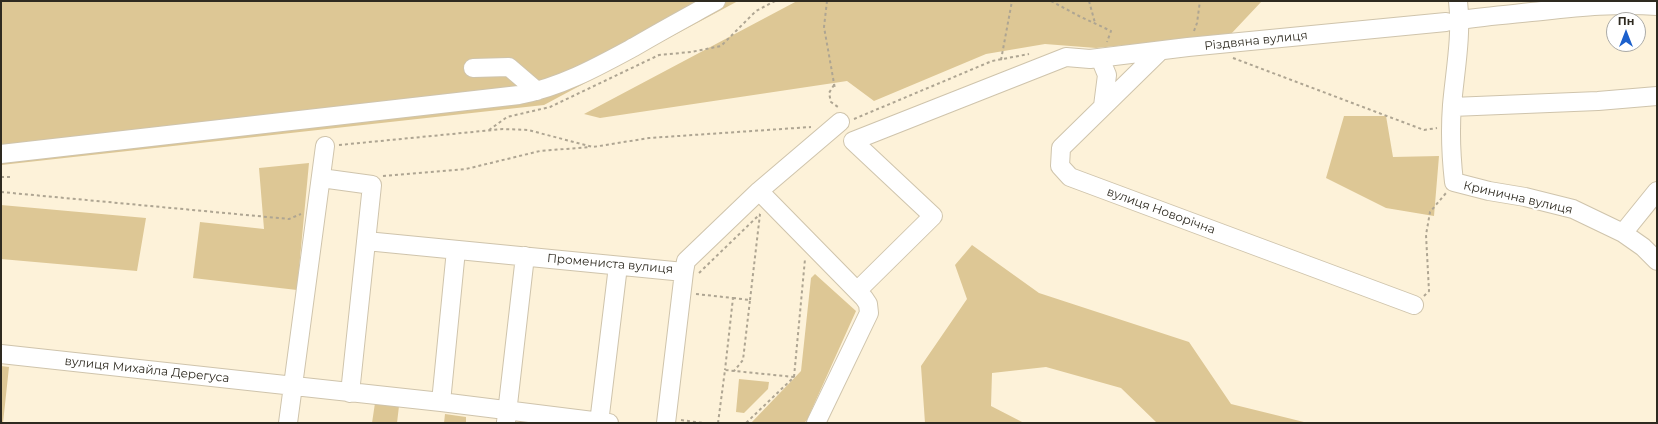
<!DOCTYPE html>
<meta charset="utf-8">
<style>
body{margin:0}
#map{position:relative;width:1658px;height:424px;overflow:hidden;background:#fdf2d9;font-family:Montserrat,sans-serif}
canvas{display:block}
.frame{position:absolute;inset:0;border:2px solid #2e2a20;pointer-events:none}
.north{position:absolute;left:1606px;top:12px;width:40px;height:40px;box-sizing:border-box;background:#fff;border:1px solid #abaaa6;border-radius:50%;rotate:0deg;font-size:11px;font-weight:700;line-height:16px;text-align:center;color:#2e2a20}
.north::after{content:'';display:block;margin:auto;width:14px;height:18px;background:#1c60cc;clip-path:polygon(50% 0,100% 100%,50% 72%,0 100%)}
</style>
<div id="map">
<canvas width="1658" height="424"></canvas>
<div class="frame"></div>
<div class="north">Пн</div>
</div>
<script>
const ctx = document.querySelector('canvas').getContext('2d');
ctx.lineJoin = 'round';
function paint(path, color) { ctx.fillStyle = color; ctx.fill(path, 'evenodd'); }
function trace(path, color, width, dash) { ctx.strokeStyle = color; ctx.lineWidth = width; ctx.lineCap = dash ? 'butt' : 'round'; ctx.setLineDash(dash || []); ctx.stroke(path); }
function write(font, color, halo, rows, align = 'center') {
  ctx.font = font + ' Montserrat,sans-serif'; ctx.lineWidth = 4; ctx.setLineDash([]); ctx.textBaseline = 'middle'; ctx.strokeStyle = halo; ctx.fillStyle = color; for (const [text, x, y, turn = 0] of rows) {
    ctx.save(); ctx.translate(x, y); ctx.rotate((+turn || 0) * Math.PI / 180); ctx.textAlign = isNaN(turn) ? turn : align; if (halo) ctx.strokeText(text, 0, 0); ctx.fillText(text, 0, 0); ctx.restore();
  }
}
paint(new Path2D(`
 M1,1H738L544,105L1,165Z
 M797,1H1262L1230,35L1096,48L1045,44L986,54L874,101L847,81L600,118L584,114Z
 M1344,116H1386L1393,157L1439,156L1434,216L1386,208L1326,178Z
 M309,163L297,290L193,278L200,222L264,229L259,168Z
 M1,205L146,218L137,271L1,259Z
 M972,245L1039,293L1189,342L1231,404L1308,423H1157L1121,388L1046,367L992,373L991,406L1024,423H925L921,366L967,299L955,265Z
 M815,274L856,311L807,420L804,423H751L801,371L811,278Z
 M1,366L9,367L3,423H1Z
 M739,379L769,382L768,389L744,413L736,412Z
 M375,403L399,406L397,423H372Z
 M445,414L466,417V423H444Z`), '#ddc795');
const minor = new Path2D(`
 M1458,1C1462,36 1455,71 1452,105C1450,131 1451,156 1454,182L1489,191L1525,197L1573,209L1623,233L1643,247L1657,261
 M1460,20C1487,16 1514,14 1542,11C1580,7 1618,3 1657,6
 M1160,51L1061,148L1060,166L1070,177L1414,305
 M1100,58L1107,75L1103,106
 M473,68L509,67L537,91
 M1452,107L1598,101L1657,96
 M1,154L519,95C561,87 597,67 634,47C661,31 689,16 716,1
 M321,178L372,185L350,393
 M759,191L864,298L868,304L869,313L816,423
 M1623,233L1657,191
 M366,241L684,272L686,261L759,191L840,122
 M857,291L933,216L853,141L1066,57L1090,59L1188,47L1446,22
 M1,354L441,402L609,423
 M441,402L456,250
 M506,422L525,256
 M288,423L325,146
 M599,423L618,266
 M666,423L684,272`);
trace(minor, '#cfc4ac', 20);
trace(new Path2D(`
 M827,1L824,27L835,89
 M1051,1L1079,16L1111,31L1107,42
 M1089,1L1095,23
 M1194,31L1197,23L1200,1
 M1233,58L1424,130L1437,128
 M1001,60L1012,1
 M834,85L829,93L831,102L838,107
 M854,119L992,61L1029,54
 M489,130L507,117L550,107L659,55L691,52L721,46L756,11L775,1
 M339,145L503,129L528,130L593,147L649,138L811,127
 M383,176L466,169L540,151L590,147
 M1,177H13
 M1,192L289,219L301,214
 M699,273L760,214
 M696,294L733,298L725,370
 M1424,296L1429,291L1426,235L1430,212L1446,193
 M733,298L750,300L743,360L734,371
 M750,300L760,214
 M794,377L805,259
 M681,420L703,423
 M718,423L725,370L794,377L746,423`), '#aea592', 2, [3, 3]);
trace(minor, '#fff', 18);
write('12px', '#2e2a20', '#fff', [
 ["Різдвяна вулиця",1256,41,-6],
 ["Кринична вулиця",1518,198,13],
 ["вулиця Новорічна",1161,211,20],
 ["Промениста вулиця",610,264,5],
 ["вулиця Михайла Дерегуса",147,370,6]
]);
</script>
